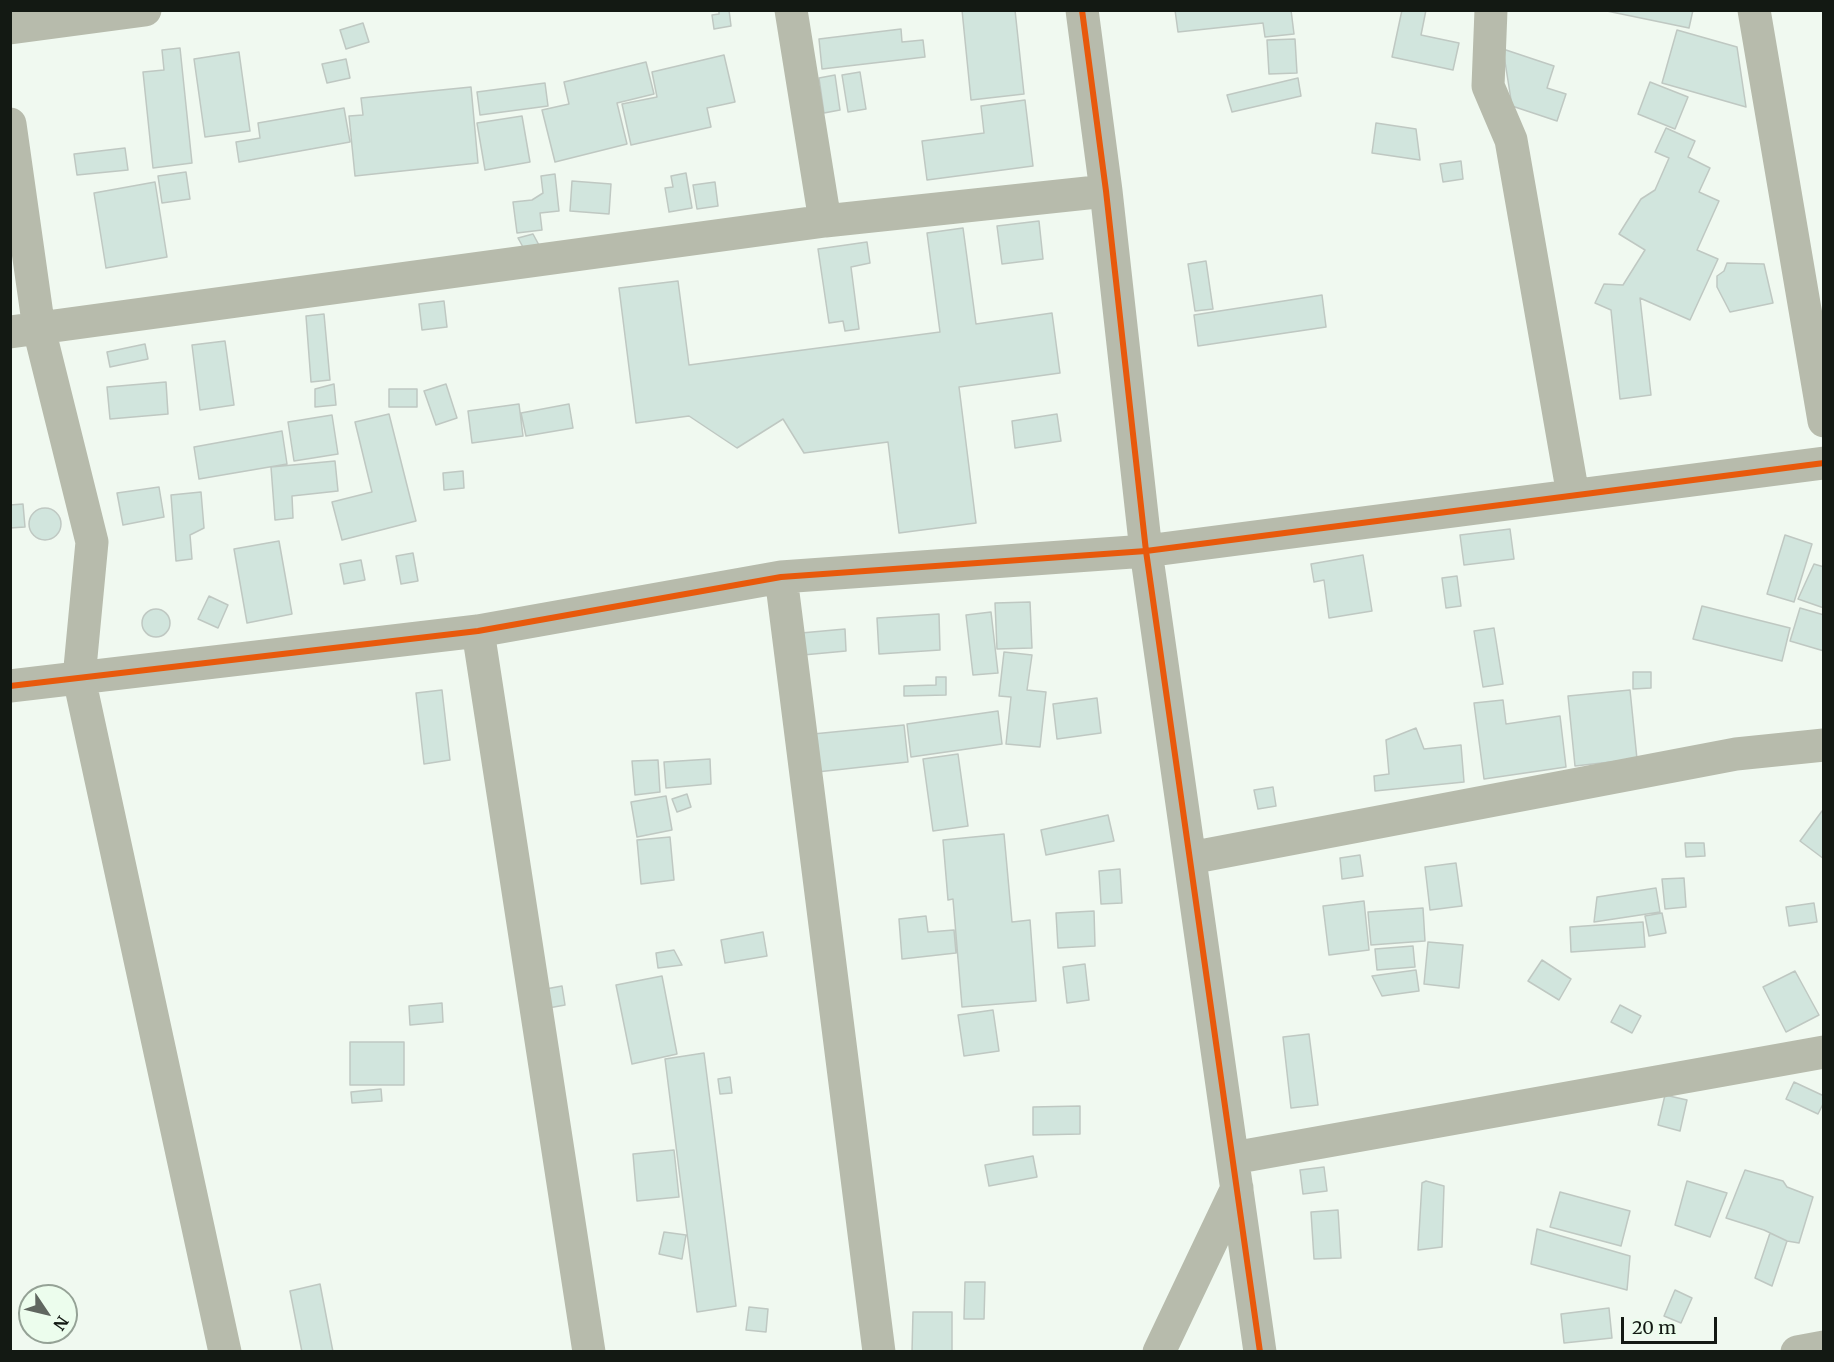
<!DOCTYPE html>
<style>
body{margin:0}
#map{position:relative;width:1834px;height:1362px;overflow:hidden;background:#f0f9f0;font-family:Merriweather,serif}
canvas{display:block}
.frame{position:absolute;inset:0;border:12px solid #131913;pointer-events:none}
.north{position:absolute;left:18px;top:1284px;width:60px;height:60px;box-sizing:border-box;background:#ecfded;border:2px solid #95a296;border-radius:50%;rotate:125deg;font-size:16px;font-weight:700;line-height:24px;text-align:center;color:#131913}
.north::after{content:'';display:block;margin:auto;width:21px;height:27px;background:#606760;clip-path:polygon(50% 0,100% 100%,50% 72%,0 100%)}
.scale{position:absolute;left:1621px;top:1317px;width:96px;height:27px;box-sizing:border-box;border:3px solid #131913;border-top:0;padding-left:8px;font-size:18px;line-height:21px;white-space:nowrap;color:#131913;-webkit-text-stroke:4px #ecfded;paint-order:stroke}
</style>
<div id="map">
<canvas width="1834" height="1362"></canvas>
<div class="frame"></div>
<div class="north">N</div>
<div class="scale">20 m</div>
</div>
<script>
const ctx = document.querySelector('canvas').getContext('2d');
ctx.lineJoin = 'round';
function paint(path, color) { ctx.fillStyle = color; ctx.fill(path, 'evenodd'); }
function trace(path, color, width, dash) { ctx.strokeStyle = color; ctx.lineWidth = width; ctx.lineCap = dash ? 'butt' : 'round'; ctx.setLineDash(dash || []); ctx.stroke(path); }
const building = new Path2D(`
 M719,10H729L731,26L714,29L712,15L719,14Z
 M962,10H1015L1024,94L971,100Z
 M1175,10H1291L1294,34L1265,37L1263,23L1178,32Z
 M1402,10H1426L1421,35L1459,43L1453,70L1392,57Z
 M1602,10H1693L1689,28Z
 M363,23L369,42L346,49L340,30Z
 M901,29L902,42L923,40L925,57L822,69L819,39Z
 M1677,30L1737,47L1746,107L1662,83Z
 M1295,39L1297,73L1269,74L1267,40Z
 M180,48L192,163L153,168L143,72L164,70L162,50Z
 M1503,49L1554,66L1547,88L1566,94L1557,121L1512,106Z
 M239,52L250,131L205,137L194,59Z
 M724,55L735,102L707,108L711,127L631,145L622,104L657,97L652,72Z
 M346,59L350,78L327,83L322,64Z
 M646,62L654,94L617,103L627,144L555,162L542,110L569,104L564,82Z
 M860,72L866,109L848,112L842,75Z
 M835,75L840,110L824,113L819,78Z
 M1298,78L1301,96L1232,112L1227,95Z
 M1650,82L1688,97L1675,129L1638,114Z
 M545,83L548,106L480,115L477,92Z
 M471,87L478,163L355,176L349,116L363,115L361,98Z
 M1025,100L1033,166L927,180L922,141L984,133L981,106Z
 M344,108L350,142L239,162L236,142L260,138L258,123Z
 M522,116L530,162L485,170L477,123Z
 M1376,123L1416,129L1420,160L1372,153Z
 M1666,128L1695,141L1688,157L1710,168L1699,192L1719,201L1697,250L1718,259L1690,320L1640,298L1651,395L1620,399L1611,310L1595,303L1604,284L1623,285L1645,250L1619,234L1641,199L1655,190L1669,158L1655,152Z
 M125,148L128,170L77,175L74,154Z
 M1461,161L1463,179L1443,182L1440,164Z
 M186,172L190,199L162,203L158,176Z
 M686,173L692,208L669,212L665,188L673,187L671,176Z
 M555,174L559,211L540,213L542,230L517,233L513,202L532,200L543,193L541,176Z
 M572,181L611,184L609,214L570,211Z
 M155,182L167,257L106,268L94,193Z
 M715,182L718,206L697,209L693,185Z
 M1039,221L1043,259L1002,264L997,226Z
 M963,228L976,324L1052,313L1060,373L959,387L976,523L899,533L888,442L804,453L783,419L737,448L689,416L636,423L619,288L678,281L689,365L940,332L927,233Z
 M533,234L540,247L524,249L518,238Z
 M867,242L870,263L851,267L859,329L845,331L843,321L829,323L818,249Z
 M1206,261L1213,309L1195,311L1188,264Z
 M1727,263L1764,264L1773,303L1730,312L1717,287V276L1724,271Z
 M1322,295L1326,327L1198,346L1194,315Z
 M444,301L447,327L422,330L419,304Z
 M324,314L330,380L311,382L306,316Z
 M225,341L234,405L200,410L192,345Z
 M145,344L148,359L110,367L107,352Z
 M166,382L168,414L110,419L107,387Z
 M334,384L336,405L315,407V389Z
 M446,384L457,418L436,425L424,391Z
 M389,389H417V407H389Z
 M519,404L523,436L472,443L468,411Z
 M569,404L573,428L526,436L521,413Z
 M389,414L416,521L342,540L332,502L372,492L355,422Z
 M1057,414L1061,441L1015,448L1012,421Z
 M332,415L338,454L294,461L288,422Z
 M282,431L287,464L199,479L194,447Z
 M335,461L338,491L292,496L293,518L275,520L271,467Z
 M463,471L464,488L444,490L443,473Z
 M159,487L164,517L123,525L117,493Z
 M201,492L204,528L190,535L192,559L176,561L171,495Z
 M23,504L25,527L10,528V505Z
 M29 524a16 16 0 1 1 32 0a16 16 0 1 1-32 0Z
 M1510,529L1514,559L1464,565L1460,535Z
 M1785,535L1812,544L1794,602L1767,594Z
 M279,541L292,614L247,623L234,549Z
 M413,553L418,581L401,584L396,556Z
 M1363,555L1372,611L1329,618L1324,580L1314,582L1311,564Z
 M361,560L365,580L344,584L340,564Z
 M1814,564L1824,567V608L1798,599Z
 M1457,576L1461,606L1446,608L1442,578Z
 M209,596L228,605L218,628L198,619Z
 M1030,602L1032,648L997,649L995,603Z
 M1702,606L1790,628L1782,661L1693,639Z
 M1800,608L1824,615V651L1790,641Z
 M142 623a14 14 0 1 1 28 0a14 14 0 1 1-28 0Z
 M991,612L998,673L973,675L966,615Z
 M939,614L940,650L879,654L877,618Z
 M1494,628L1503,684L1483,687L1474,631Z
 M845,629L846,651L803,655L801,633Z
 M1004,652L1032,655L1027,690L1046,692L1040,747L1006,744L1011,697L999,696Z
 M1633,672H1651V688L1633,689Z
 M936,677H946V695L904,696V686L936,685Z
 M442,690L450,760L424,764L416,693Z
 M1630,690L1637,759L1575,766L1568,696Z
 M1097,698L1101,733L1057,739L1053,704Z
 M1503,700L1506,724L1560,716L1566,767L1484,779L1474,703Z
 M998,711L1002,744L911,757L907,724Z
 M904,725L908,762L817,772L813,734Z
 M1416,728L1424,749L1461,745L1464,782L1375,791L1374,776L1389,774L1386,740Z
 M958,754L968,826L933,831L923,759Z
 M710,759L711,784L666,788L664,762Z
 M658,760L660,792L635,795L632,761Z
 M1273,787L1276,806L1258,809L1254,790Z
 M687,794L691,807L677,812L672,799Z
 M666,796L672,830L637,837L631,802Z
 M1822,811L1824,813V859L1800,841Z
 M1108,815L1114,841L1046,855L1041,830Z
 M1004,834L1012,922L1030,920L1036,1001L962,1007L953,899L948,900L943,840Z
 M670,837L674,880L641,884L637,840Z
 M1685,843H1704L1705,856L1686,857Z
 M1360,855L1363,876L1342,879L1340,858Z
 M1456,863L1462,906L1430,910L1425,867Z
 M1120,869L1122,903L1101,904L1099,871Z
 M1684,878L1686,907L1665,909L1662,879Z
 M1656,888L1660,912L1594,922L1597,897Z
 M1364,901L1369,950L1329,955L1323,906Z
 M1814,903L1817,922L1789,926L1786,907Z
 M1423,908L1425,941L1371,945L1368,912Z
 M1094,911L1095,946L1058,948L1056,913Z
 M1662,913L1666,933L1649,936L1645,916Z
 M926,916L928,932L954,930L956,953L902,959L899,919Z
 M1643,922L1645,947L1571,952L1570,927Z
 M763,932L767,956L725,963L721,940Z
 M1428,942L1463,945L1459,988L1424,984Z
 M1413,946L1415,967L1377,970L1375,949Z
 M674,950L682,965L658,968L656,953Z
 M1542,960L1571,979L1559,1000L1528,981Z
 M1085,964L1089,1000L1067,1003L1063,967Z
 M1416,970L1419,991L1382,996L1372,976Z
 M1795,971L1819,1015L1786,1032L1763,987Z
 M662,976L677,1054L632,1064L616,985Z
 M562,986L565,1005L543,1009L540,990Z
 M442,1003L443,1022L410,1025L409,1006Z
 M1620,1005L1641,1016L1632,1033L1611,1022Z
 M993,1010L999,1051L964,1056L958,1015Z
 M1309,1034L1318,1105L1291,1108L1283,1037Z
 M350,1042H404V1085H350Z
 M704,1053L736,1306L697,1312L665,1059Z
 M730,1077L732,1093L720,1094L718,1079Z
 M1794,1082L1824,1096V1102L1818,1114L1786,1099Z
 M381,1089L382,1101L352,1103L351,1092Z
 M1665,1095L1687,1100L1680,1131L1658,1125Z
 M1080,1106V1134L1033,1135V1107Z
 M674,1150L679,1197L637,1201L633,1154Z
 M1033,1156L1037,1177L989,1186L985,1165Z
 M1324,1167L1327,1191L1303,1194L1300,1170Z
 M1745,1170L1783,1181L1787,1187L1813,1197L1799,1243L1787,1241L1764,1230L1726,1218Z
 M1426,1181L1444,1186L1442,1247L1418,1250L1422,1183Z
 M1687,1181L1727,1193L1710,1237L1675,1225Z
 M1560,1192L1630,1211L1621,1246L1550,1227Z
 M1338,1210L1341,1258L1314,1259L1311,1212Z
 M1537,1229L1630,1256L1627,1290L1531,1264Z
 M664,1232L686,1235L682,1259L659,1254Z
 M1770,1233L1787,1241L1772,1286L1755,1278Z
 M965,1282H985L984,1319H964Z
 M320,1284L333,1352H302L290,1291Z
 M1675,1290L1692,1298L1681,1323L1664,1316Z
 M749,1307L768,1309L766,1332L746,1330Z
 M1609,1308L1612,1338L1564,1343L1561,1314Z
 M913,1312H952V1352H912Z`);
paint(building, '#d1e5dd');
trace(building, '#bfc8c2', 1.5);
trace(new Path2D(`
 M791,10L825,221
 M1082,10L1106,191L1146,551L1260,1352
 M1491,10L1488,86L1511,140L1573,495
 M1754,10L1824,421
 M10,28L145,10
 M10,124L39,329L92,542L79,678L225,1352
 M10,332L825,221L1106,191
 M781,577L879,1352
 M478,631L589,1352
 M10,686L478,631L781,577L1146,551L1824,463
 M1190,858L1736,754L1824,745
 M1233,1158L1824,1052
 M1159,1352L1237,1188
 M1797,1352L1824,1347`), '#b7bbac', 33);
trace(new Path2D(`
 M1082,10L1106,191L1146,551L1260,1352
 M10,686L478,631L781,577L1146,551L1824,463`), '#e8590c', 6);
</script>
